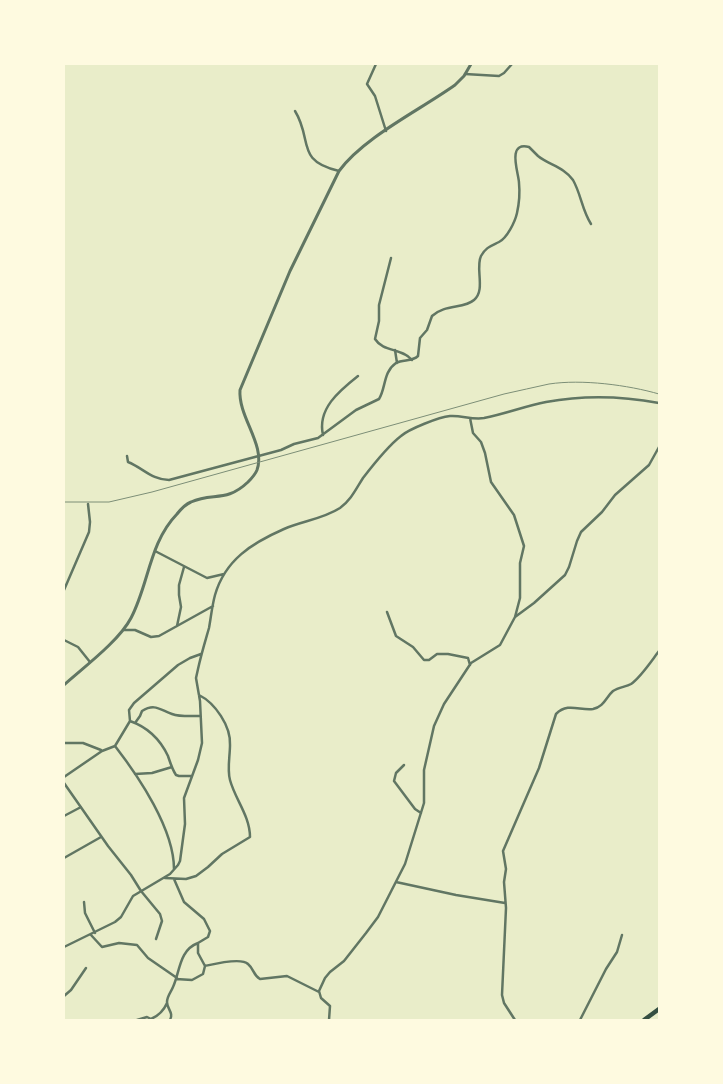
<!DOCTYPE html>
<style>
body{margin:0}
#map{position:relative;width:723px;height:1084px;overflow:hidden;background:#e9edc9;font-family:"Noto Sans",sans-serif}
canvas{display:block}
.frame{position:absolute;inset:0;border:65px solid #fefae0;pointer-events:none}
</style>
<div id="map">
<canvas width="723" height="1084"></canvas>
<div class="frame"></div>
</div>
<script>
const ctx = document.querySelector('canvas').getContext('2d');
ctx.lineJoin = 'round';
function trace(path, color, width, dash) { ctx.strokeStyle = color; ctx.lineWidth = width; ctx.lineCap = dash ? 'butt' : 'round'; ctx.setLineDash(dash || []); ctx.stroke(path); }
trace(new Path2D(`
 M376,64L367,84L375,96L386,131
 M465,74L499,76L504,73L512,64
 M295,111C313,140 295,161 339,171
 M391,258L379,305V321L375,339C383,352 402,348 412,360
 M395,350L397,363
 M470,418L473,433L481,442L485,453L491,482L514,515L524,546L520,563V598L515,617
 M323,435C317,409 339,391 358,376
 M127,456L128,462C143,468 152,480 169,480L281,450L294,444L318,438L356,410L379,399C386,388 383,372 396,363C403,359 412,362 418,356L420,338L427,330L432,316C445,304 464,309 474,300C486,290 475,268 481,256C486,247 491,246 499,242C507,238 515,222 517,213C519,204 520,193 519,183C519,174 506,141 529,147C532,150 535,153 538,156C549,165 564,167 573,180C581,194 582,210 591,224
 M155,551L207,578L224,574
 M64,590L89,532L90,522L88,504
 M387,612L396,636L413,647L424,660H429L437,654H448L468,658L470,665
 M177,626L181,607L179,595V585L184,567
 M124,630H135L151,637L159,636L213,606
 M64,640L78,647L90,662
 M130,721C147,727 160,739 168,756C170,762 172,769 176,775L179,776H192
 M135,723L140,716L142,711C155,703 160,710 172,714C180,717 191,716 200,716
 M64,743H83L101,750
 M115,746C139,777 174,829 174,869
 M404,765L396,773L394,781L415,809L421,813
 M135,774L152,773L172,767
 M64,777L102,751L115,746L130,721L129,710L134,703L178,665L190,658L201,654
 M64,783L108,846L131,875L141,891L160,914L162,921L156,939
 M64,816L81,807
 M64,858L101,837
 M165,878L186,879L196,876L208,867L222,854L250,837C250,816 235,799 230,780C227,769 230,756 230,745C231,726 215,703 199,695
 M174,879L184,902L204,919L210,931L208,937L198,943V953L205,966L203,974L192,980L176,979
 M396,882L456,895L505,903
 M84,902L85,913L95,933
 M91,935L102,947L119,943L137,945L148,958L177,978
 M64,947L115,922L121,917L133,896L170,874L178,865L180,861L185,824L184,798L198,760L202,743L200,701L196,678L198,669C201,655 205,642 209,628C211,617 212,606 215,595C225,560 252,543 284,529C302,521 323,519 340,508C351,500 356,489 363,478C373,465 388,446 401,436C409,429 439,417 450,416C461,415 472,420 484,418C505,414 525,406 546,402C583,395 622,396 659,403
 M205,966C214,964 241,957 248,964C254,969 253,975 260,979L287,976L319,992
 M64,996L71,990L86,968
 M137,1020L147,1017L151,1019C158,1016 164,1010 167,1003
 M170,1020C174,1013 167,1009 167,1002C167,996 171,992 173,987C180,972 179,950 198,943
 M329,1020L330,1006L321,998L319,991L325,978L330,972L344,961L366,933L378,917L405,864L424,803V770L434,726L444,704L471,663L500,645L515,617L534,603L565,575L569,567L577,541L581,532L602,512L615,495L649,465L659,447
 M515,1020L504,1003L502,995L506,908L504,882L506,869L503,851L539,768L556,714C568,702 580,711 593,709C604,707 606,697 613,691C619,687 626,687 631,684C641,677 652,660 659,651
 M580,1020L606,969L617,952L622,935`), '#617663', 2.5);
trace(new Path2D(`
 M64,685C84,667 119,641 131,618C149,584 149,543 177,514C181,509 186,504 191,502C213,492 226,503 248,482C251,479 255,475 257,470C266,445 238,417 240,390L290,271L339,171C364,137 420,110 455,85L464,76L471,64`), '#617663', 3);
trace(new Path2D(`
 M644,1020L659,1009`), '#344e41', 4.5);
trace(new Path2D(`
 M64,502H109L152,492L504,394C519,391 534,387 549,384C582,379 628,385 659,394`), '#7c8e77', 1);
</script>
